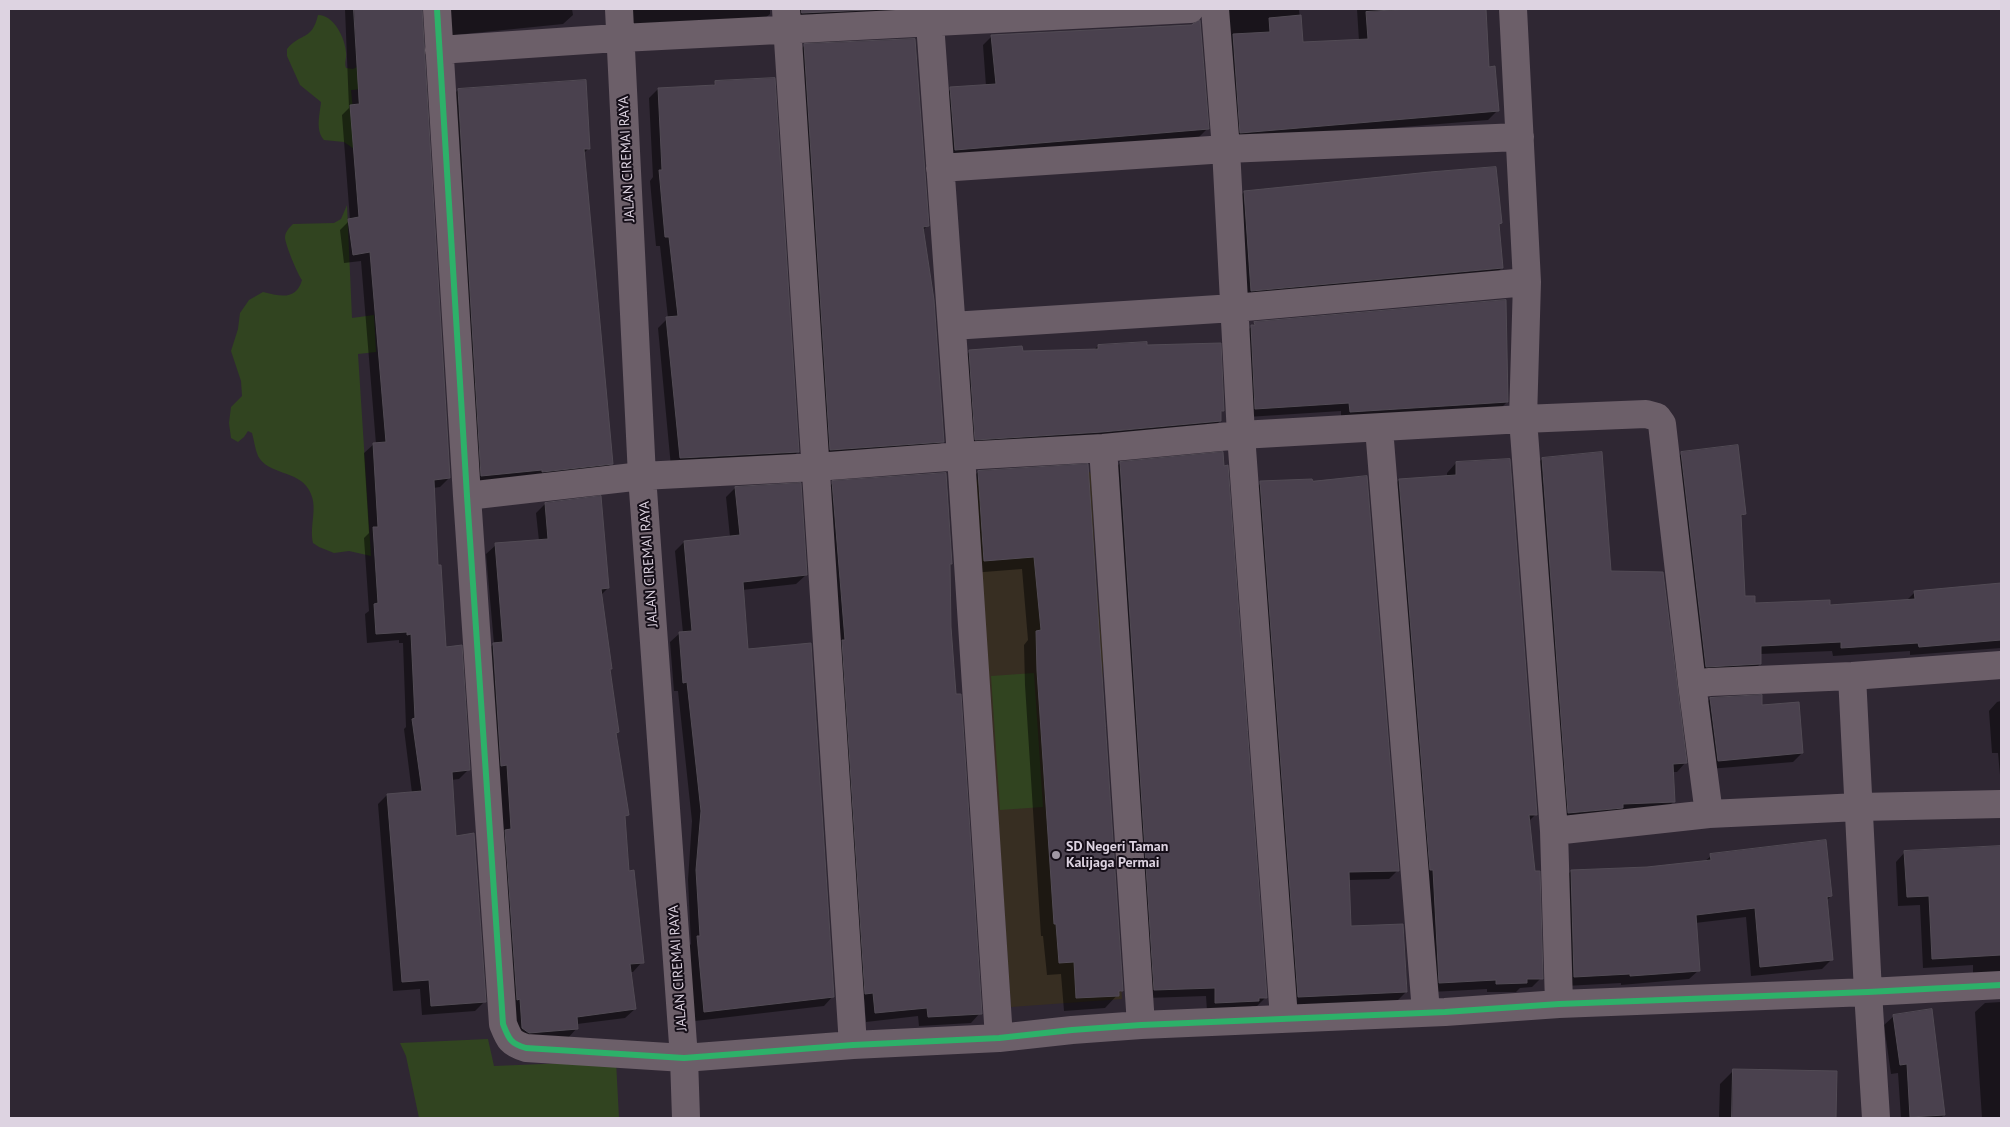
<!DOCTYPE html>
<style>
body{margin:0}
#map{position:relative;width:2010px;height:1127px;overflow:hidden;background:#2f2733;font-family:"PT Sans",sans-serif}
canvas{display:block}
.frame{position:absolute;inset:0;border:10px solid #ddd3e1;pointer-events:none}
</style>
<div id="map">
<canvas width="2010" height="1127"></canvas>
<div class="frame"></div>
</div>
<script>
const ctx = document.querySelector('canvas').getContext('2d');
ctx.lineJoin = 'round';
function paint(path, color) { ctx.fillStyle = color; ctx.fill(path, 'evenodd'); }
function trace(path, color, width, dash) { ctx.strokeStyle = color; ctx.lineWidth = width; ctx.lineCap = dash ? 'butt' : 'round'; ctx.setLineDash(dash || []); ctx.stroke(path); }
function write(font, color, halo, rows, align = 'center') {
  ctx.font = font + ' "PT Sans",sans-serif'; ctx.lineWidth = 4; ctx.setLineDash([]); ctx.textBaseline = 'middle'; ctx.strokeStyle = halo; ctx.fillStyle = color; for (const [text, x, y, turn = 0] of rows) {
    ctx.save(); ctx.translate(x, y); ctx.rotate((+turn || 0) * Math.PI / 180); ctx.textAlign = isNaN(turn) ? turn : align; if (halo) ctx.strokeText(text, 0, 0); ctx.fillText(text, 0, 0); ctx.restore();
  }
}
paint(new Path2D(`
 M1090,472L1091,475L1096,579L1103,656L1102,711L1122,999L1011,1007L975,482L978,479Z`), '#372e22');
paint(new Path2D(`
 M318,15C334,15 345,38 346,52C347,58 344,62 346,68L353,69L361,65L382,87L351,90L357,151L344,142L324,140C315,130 320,114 321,102L300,85L287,56V49C301,32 312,41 318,15Z
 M347,205L352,318L374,315L376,352L358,354L371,556L349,551L334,553L319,547L313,543C309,524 319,507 309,490C298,470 268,475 258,456C255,449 254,440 252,433L248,431L244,437L238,442L231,438L229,423L231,407L242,396L241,381L231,351L238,329L240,313L249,300L263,292C280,296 296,301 302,280C297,273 286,246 285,238C285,232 289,228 293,224L334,223L341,219Z
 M1034,673L1043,807L1000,810L991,676Z
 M488,1039L494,1066L616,1061L619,1118H419L406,1056L400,1043Z`), '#314420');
paint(new Path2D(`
 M345,9H420L449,478L440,487L433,488L437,567L445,648L469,769L459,779L451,780L455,837L485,1001L475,1011L422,1015L420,989L393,991L378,804L387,795L412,793L404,729L406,727L403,643H399V640L367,643L365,614L369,611L364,538L369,533L364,453L374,444H376L361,261L344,263L340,230L350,220L342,115L349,108Z
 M440,9H572L573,15L563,24L445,36Z
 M628,9H770V14L760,23L629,30Z
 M789,9H911L903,16L793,22Z
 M1218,9H1299L1302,44L1359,41L1357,9H1485L1488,68L1497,111L1488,120L1232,141Z
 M992,36L1207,129L1198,138L946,159L941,98L951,89L986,86L983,45Z
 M804,46L928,225L923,230L943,441L934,450L821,459L795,55Z
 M716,82L798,452L788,461L671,467L658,328L668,318L660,246H656L650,181L653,177L649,98L658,89L712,86Z
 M458,90L589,148L584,153L612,463L603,472L472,484L449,99Z
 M1244,192L1500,223L1498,225L1502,268L1492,277L1242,300L1235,201Z
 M1255,323L1507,402L1498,411L1341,421V411L1247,417L1242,336Z
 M1098,346L1223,410L1220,413V421L1211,430L967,448L961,360L970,351L1021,353L1094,350Z
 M1682,453L1744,514L1740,518L1744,597L1754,604L1829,606L1906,601L1915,592L2001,585V648L1910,655V651L1833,656L1832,651L1760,654V664L1751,673L1697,675L1673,463Z
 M1542,459L1610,572L1685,763L1677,772H1672L1674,801L1665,810L1560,821L1533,468Z
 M1120,463L1266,997L1257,1006H1252L1249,1009L1207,1011L1206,996L1146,998L1112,472Z
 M1456,463L1536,814L1529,821L1541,978L1532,987L1520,988L1516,992H1487V989L1431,992L1390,489L1399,480L1447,477V473Z
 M1087,466L1122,990L1105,1008L1064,1011L1061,974L1047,975L1043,936H1041L1025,685L1024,645L1028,640L1022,569L971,573L965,485L978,472Z
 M833,483L951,564L949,566L950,627L980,1013L971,1023L919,1026L918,1016L866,1022L823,492Z
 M1261,483L1398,870L1389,879L1348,880L1350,927L1402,925L1407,985L1406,992L1397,1001L1290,1005L1252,492Z
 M735,488L806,575L796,584L742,590L747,650L833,996L824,1006L695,1021L688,947L691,944L688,880L692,821L678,691H674L670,642L680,633H683L675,551L684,542L730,537L726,497Z
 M545,504L608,588L601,595L611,668L609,671L618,732L615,734L627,815L624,818L628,872L642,962L633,972H630L635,1009L625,1018L577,1024V1028L568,1038L515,1039L484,653L494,644L486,554L496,545L539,541L536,513Z
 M1760,697L1761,706L1802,753L1793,762L1709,769L1701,708L1710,699Z
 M2001,701V786L1998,753H1992L1989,711L1997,702Z
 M2001,847V982L1973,979V965L1923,968L1920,905L1898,906L1896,862L1905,852Z
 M1711,856L1831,896L1826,901L1831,960L1822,969L1751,976L1746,917L1695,923L1699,970L1689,979L1621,985V983L1565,986L1562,881L1571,871L1647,869L1704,862Z
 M2001,1002V1118H1982L1975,1012L1985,1003Z
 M1894,1016L1944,1115L1941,1118H1901L1898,1073L1891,1074L1884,1025Z
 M1734,1070L1836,1073L1835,1118H1719L1720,1084Z`), '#0007');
const building = new Path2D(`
 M354,9H422L450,478L434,480L438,565H441L446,647L462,645L470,770L452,772L456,836L474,833L486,1002L431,1006L429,980L402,982L387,794L422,791L412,719L415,718L411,634L407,635V632L376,634L374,604L378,603L373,527H378L373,443L386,442L370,252L353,255L348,219L359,217L350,105L359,104Z
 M802,9H888L802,13Z
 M1409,9H1486L1489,67L1495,66L1499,111L1240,133L1233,34L1270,32L1269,18L1301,15L1303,42L1368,39L1366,12Z
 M1200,20L1209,129L955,150L950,87L996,84L991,35L1191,25Z
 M915,39L929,226L923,227L934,300L944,442L830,450L804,44Z
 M775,78L799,452L680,458L666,317L678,316L669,237H665L659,170H662L658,88L715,85V81Z
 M586,80L590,149H584L613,464L542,472V470L481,476L458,89Z
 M1496,167L1502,223L1499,224L1503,268L1251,291L1244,191L1430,172Z
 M1506,300L1508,402L1350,412L1349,403L1255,409L1251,325H1255L1254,322Z
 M1147,342V345L1221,343L1224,411H1221V421L1102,432L975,440L969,350L1022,346L1023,351L1098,349V345Z
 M1738,445L1746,514L1741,515L1745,596H1755V603L1830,600V605L1915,599L1914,591L2001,583V640L1919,647L1918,643L1841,648V642L1761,646V664L1706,667L1681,452Z
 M1223,452L1224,466L1228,465L1267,998H1259V1001L1215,1003V988L1154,990L1120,462Z
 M1602,452L1611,571L1663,572L1687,763L1673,764L1675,802L1623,804V808L1568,813L1542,458Z
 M1510,459L1537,815H1529L1535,871H1540L1543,979H1527V983L1496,984V980L1439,983L1433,870H1430L1399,479L1456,475V462Z
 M1088,464L1123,991H1119V996L1076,998L1074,962L1059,963L1056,924H1054L1037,671L1036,631L1041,630L1034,557L984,561L978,471Z
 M946,473L952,564H950L951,627L956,694H961L982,1014L928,1017L927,1008L875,1013L873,993L865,994L842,640H845L832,481Z
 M1367,476L1399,871L1349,872L1351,926L1403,924L1407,992L1298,997L1260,481L1312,479L1313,481Z
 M801,483L807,575L743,582L748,649L811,643L834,997L704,1012L697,936H700L696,870L701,811L687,682L683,683L679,632L692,631L684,541L740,535L735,487Z
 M601,496L609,588L601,589L612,669H610L619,732L616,733L629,815L625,816L629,871L634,870L644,963L630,964L636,1009L577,1017L578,1029L529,1033L522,1028L520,999L517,1000L505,830L511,829L507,765L501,766L493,643L503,642L495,543L548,539L545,503Z
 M1762,695V705L1799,702L1803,753L1718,761L1710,698Z
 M1826,840L1832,896L1827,897L1833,960L1760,967L1755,908L1696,915L1700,971L1630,976V974L1574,977L1571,870L1647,867L1711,860L1710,854Z
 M2001,846V955L1932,959L1929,896L1907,897L1904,851Z
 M1932,1009L1945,1115L1910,1117L1907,1064L1900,1065L1893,1015Z
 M1733,1069L1837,1071L1836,1118H1732Z`);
paint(building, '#4a414e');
trace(building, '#524b55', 1);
trace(new Path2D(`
 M437,9L467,496L503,1024C509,1039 510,1043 526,1048L684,1058L853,1045L999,1038L1072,1030L1141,1025L1445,1012L1559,1004L1868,992L2001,985
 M619,9L642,476L684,1058L686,1118
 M786,9L853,1045
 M929,9L961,456L999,1038
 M1215,9L1226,149L1241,435L1284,1018
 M1513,9L1527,282L1523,419L1554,831L1559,1004
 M439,50L602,39L1190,9
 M940,168L1226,149L1520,137
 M952,326L1234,308L1527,282
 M1379,428L1426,1012
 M1103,448L1141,1025
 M467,496L642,476L816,467L961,456L1103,448L1241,435L1523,419L1646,414L1657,417L1662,424L1692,684L1710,682L1852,676L2001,665
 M1852,676L1868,992L1876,1118
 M1692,684L1709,814
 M1554,831L1709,814L1859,807L2001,804`), '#6c5f69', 28);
trace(new Path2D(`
 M437,9L467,496L503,1024C509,1039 510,1043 526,1048L684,1058L853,1045L999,1038L1072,1030L1141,1025L1445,1012L1559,1004L1868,992L2001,985`), '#2db169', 6);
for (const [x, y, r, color] of [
 [1056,855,5,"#a097a4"]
]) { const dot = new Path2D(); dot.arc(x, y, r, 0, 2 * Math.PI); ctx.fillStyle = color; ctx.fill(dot); trace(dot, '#150e18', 2); }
write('14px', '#ddd3e1', '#150e18', [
 ["JALAN CIREMAI RAYA",627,159,-93],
 ["JALAN CIREMAI RAYA",649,564,-94],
 ["JALAN CIREMAI RAYA",678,968,-94]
]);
write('bold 14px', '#ddd3e1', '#150e18', [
 ["SD Negeri Taman",1066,847],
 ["Kalijaga Permai",1066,863]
], 'left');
</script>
